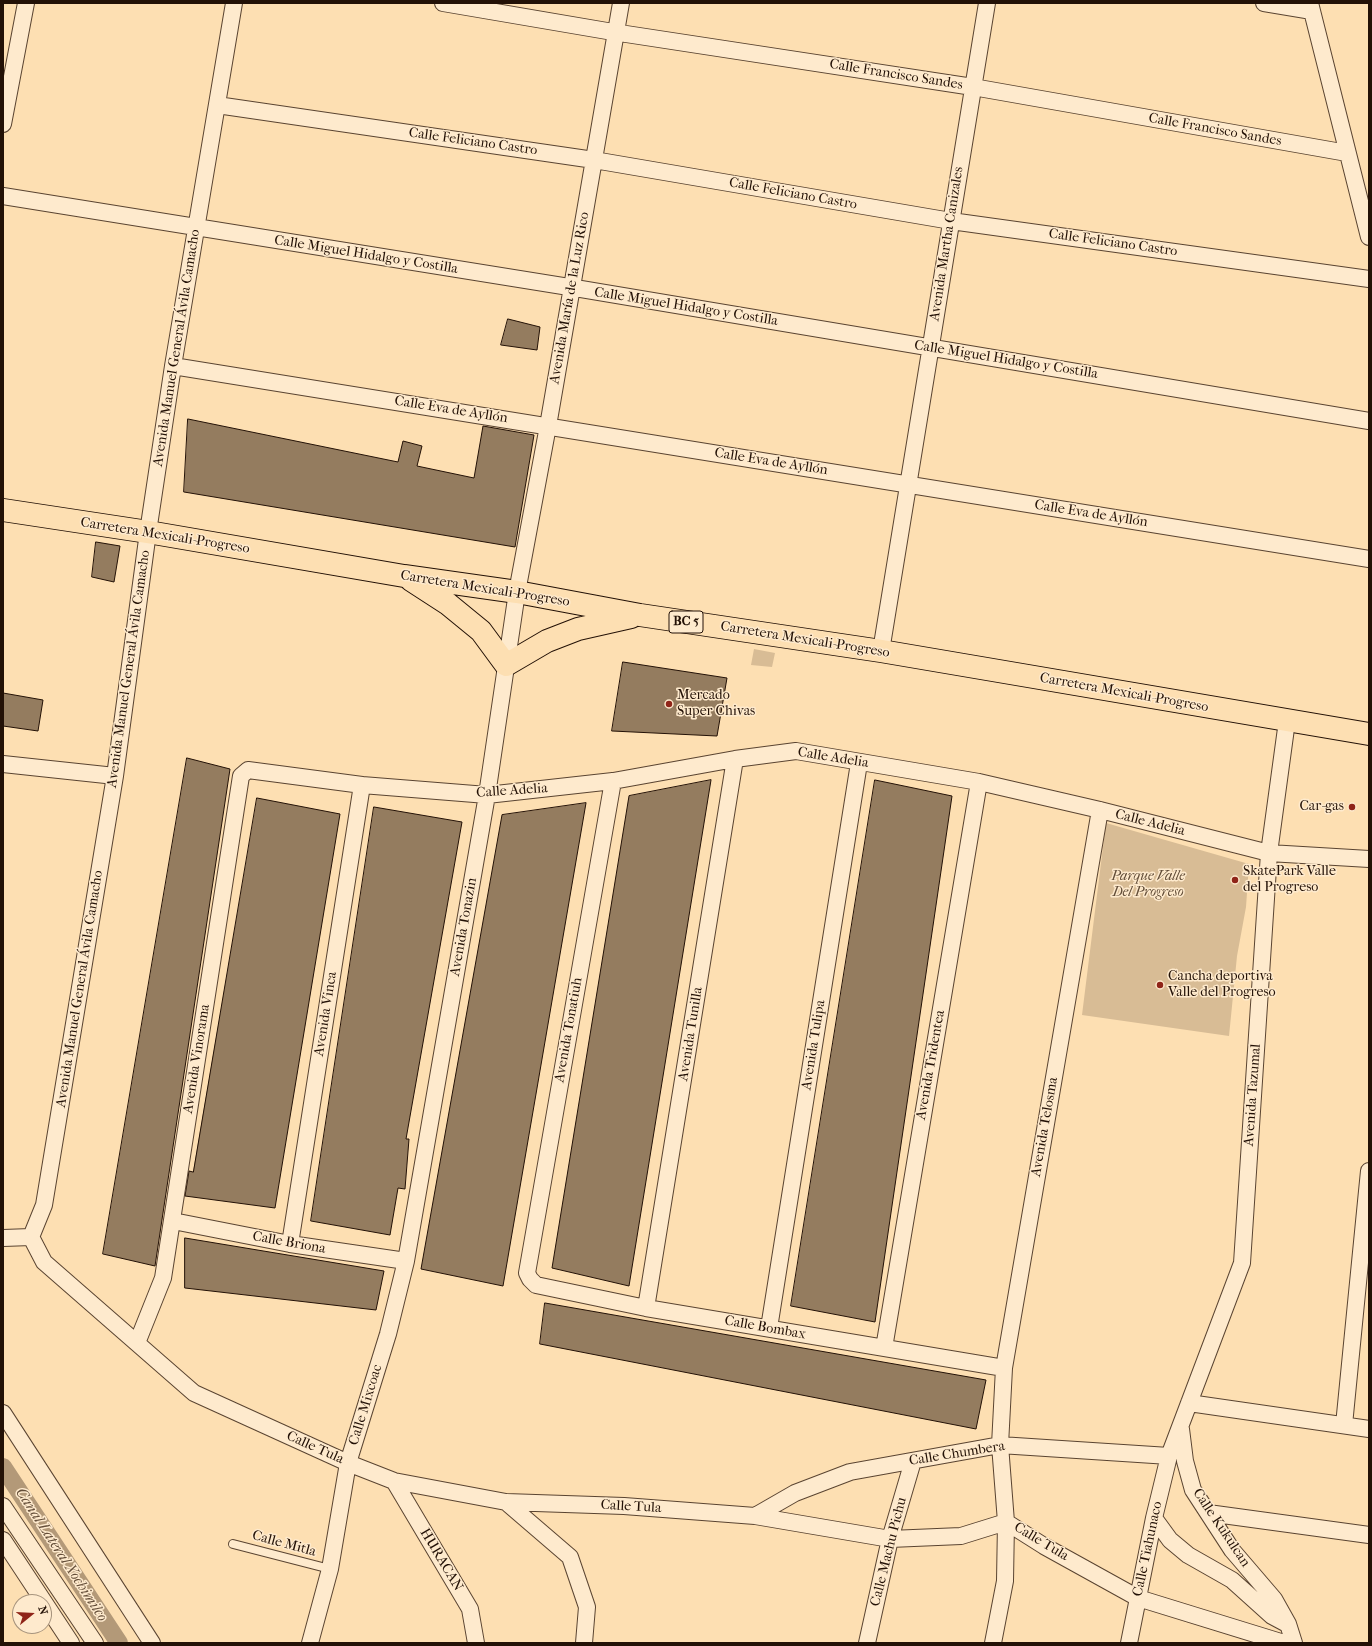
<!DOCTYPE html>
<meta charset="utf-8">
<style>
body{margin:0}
#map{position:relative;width:1372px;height:1646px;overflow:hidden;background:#fddfb2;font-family:"IM FELL French Canon",serif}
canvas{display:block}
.frame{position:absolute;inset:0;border:4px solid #231106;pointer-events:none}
.north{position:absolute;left:12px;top:1594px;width:40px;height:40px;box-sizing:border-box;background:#feeacd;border:1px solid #a6937d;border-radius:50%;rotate:72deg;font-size:11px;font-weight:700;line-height:16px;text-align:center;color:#231106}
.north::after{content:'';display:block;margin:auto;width:14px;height:18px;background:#8f2418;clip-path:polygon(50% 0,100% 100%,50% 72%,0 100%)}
</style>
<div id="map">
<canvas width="1372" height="1646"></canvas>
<div class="frame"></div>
<div class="north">N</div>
</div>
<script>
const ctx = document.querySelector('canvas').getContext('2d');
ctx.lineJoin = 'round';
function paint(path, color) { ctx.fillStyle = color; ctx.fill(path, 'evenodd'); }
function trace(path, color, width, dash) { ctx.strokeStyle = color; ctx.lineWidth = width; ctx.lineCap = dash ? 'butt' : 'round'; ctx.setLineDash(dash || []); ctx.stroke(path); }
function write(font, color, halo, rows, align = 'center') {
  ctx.font = font + ' "IM FELL French Canon",serif'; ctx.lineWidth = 3; ctx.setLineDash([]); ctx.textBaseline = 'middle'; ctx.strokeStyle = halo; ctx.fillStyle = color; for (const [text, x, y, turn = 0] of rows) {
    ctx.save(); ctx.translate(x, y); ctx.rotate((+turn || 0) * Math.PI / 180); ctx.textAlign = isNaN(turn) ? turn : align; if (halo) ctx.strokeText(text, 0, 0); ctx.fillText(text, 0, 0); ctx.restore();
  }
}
paint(new Path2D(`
 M754,649L775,653L772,667L751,665Z
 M1106,823L1249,864L1246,907L1237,956L1229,1036L1082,1015Z`), '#d8bc95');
trace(new Path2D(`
 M3,1467L119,1643`), '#b39978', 18);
const building = new Path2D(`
 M508,319L540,327L537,350L501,345Z
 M188,419L398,462L403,441L422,446L417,466L474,478L483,426L534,435L515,547L184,492Z
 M96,542L120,546L114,582L92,577Z
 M623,662L727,678L717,736L612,731Z
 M3,693L43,700L38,731L3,726Z
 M187,758L230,769L155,1266L103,1254Z
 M711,780L629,1286L552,1268L629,796Z
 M875,780L952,796L875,1322L791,1306Z
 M257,798L340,814L275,1208L185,1196L189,1171L193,1172Z
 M586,803L503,1286L421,1269L502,815Z
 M374,807L462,822L406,1139H409L405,1189L398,1188L390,1235L311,1221Z
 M185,1238L384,1271L376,1310L185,1288Z
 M545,1303L986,1380L976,1429L540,1344Z`);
paint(building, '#947c5f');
trace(building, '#231106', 1);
const service = new Path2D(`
 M233,1544L330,1569`);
const minor = new Path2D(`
 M443,3L613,32L973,87L1347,153
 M1264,3L1312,11
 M1310,3L1369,237
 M217,105L594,160L951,221L1369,279
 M3,124L26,3
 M3,196L569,287L1369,421
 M173,366L1369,559
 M881,651L987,3
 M3,764L115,776
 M613,781L527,1273L530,1279L536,1285L646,1308L1004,1368
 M173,1221L290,1244L406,1261
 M31,1237L44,1262L194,1393L348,1463L394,1481L506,1502L624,1506L755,1516L890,1539L961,1536L1006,1522L1044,1546L1138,1598L1284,1643
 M31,1237L44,1205L115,776L148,532L173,366L234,3
 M3,1238L31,1237
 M290,1244L362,785
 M646,1308L735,759
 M769,1328L859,763
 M137,1343L163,1278L241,776L248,770L362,785L487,795L613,781L735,759L796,751L979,782L1100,810L1269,853L1369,859
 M884,1348L979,782
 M1189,1403L1369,1429
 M3,1413L152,1643
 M1344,1425L1369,1171
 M1181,1429L1185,1461L1193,1490L1232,1550L1274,1599L1288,1624L1294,1643
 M394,1481L470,1609L476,1643
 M506,1502L570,1557L587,1607L584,1643
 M3,1506L95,1643
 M1208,1513L1369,1535
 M755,1516L795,1493L850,1472L1000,1445L1169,1456
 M1154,1518L1170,1540L1188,1555L1232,1580L1272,1616L1287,1624
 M3,1540L44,1602
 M44,1602L71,1643
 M310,1643L330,1569L348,1463L388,1334L406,1261L487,795L517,592L548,426L621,3
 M867,1643L890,1539L913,1461
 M993,1643L1005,1581L1006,1522L1000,1445L1004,1368L1100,810
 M1129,1643L1154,1518L1169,1456L1242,1263L1269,853L1287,721`);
const primary = new Path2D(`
 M3,510L148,532L404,576L517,592L640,615L881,651L1369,734
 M411,580L448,604L481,631L506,665L547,641L578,629L631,617`);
trace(service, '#5a4431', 10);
trace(minor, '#5a4431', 18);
trace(primary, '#231106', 24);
trace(service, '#feeacd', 8);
trace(minor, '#feeacd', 16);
trace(primary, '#fddfb2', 22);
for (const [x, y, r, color] of [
 [669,704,4,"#8f2418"],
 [1352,807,4,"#8f2418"],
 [1235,880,4,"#8f2418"],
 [1160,985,4,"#8f2418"]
]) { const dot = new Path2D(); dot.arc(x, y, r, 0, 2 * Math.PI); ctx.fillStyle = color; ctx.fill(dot); trace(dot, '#feeacd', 1.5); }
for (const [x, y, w] of [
 [686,622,34]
]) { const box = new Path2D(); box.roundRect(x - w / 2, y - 11, w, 22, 3); ctx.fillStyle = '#feeacd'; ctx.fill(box); trace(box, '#231106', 1); }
write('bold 13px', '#231106', null, [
 ["BC 5",686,622]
]);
write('14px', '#231106', '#feeacd', [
 ["Calle Francisco Sandes",896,75,9],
 ["Calle Francisco Sandes",1215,130,10],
 ["Calle Feliciano Castro",473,142,8],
 ["Calle Feliciano Castro",793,194,10],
 ["Calle Feliciano Castro",1113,243,8],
 ["Avenida Martha Canizales",947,244,-81],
 ["Calle Miguel Hidalgo y Costilla",366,255,9],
 ["Avenida María de la Luz Rico",570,298,-80],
 ["Calle Miguel Hidalgo y Costilla",686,307,9],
 ["Avenida Manuel General Ávila Camacho",177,348,-81],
 ["Calle Miguel Hidalgo y Costilla",1006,360,9],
 ["Calle Eva de Ayllón",451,410,9],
 ["Calle Eva de Ayllón",771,462,9],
 ["Calle Eva de Ayllón",1091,514,9],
 ["Carretera Mexicali-Progreso",165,536,9],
 ["Carretera Mexicali-Progreso",485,589,9],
 ["Carretera Mexicali-Progreso",805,640,9],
 ["Avenida Manuel General Ávila Camacho",129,669,-82],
 ["Carretera Mexicali-Progreso",1124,693,10],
 ["Calle Adelia",833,758,9],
 ["Calle Adelia",512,791,-4],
 ["Calle Adelia",1150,823,14],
 ["Avenida Tonazin",464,927,-80],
 ["Avenida Manuel General Ávila Camacho",80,989,-81],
 ["Avenida Vinca",326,1014,-81],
 ["Avenida Tonatiuh",569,1030,-80],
 ["Avenida Tunilla",691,1034,-81],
 ["Avenida Tulipa",814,1045,-81],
 ["Avenida Vinorama",197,1059,-81],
 ["Avenida Tridentea",931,1065,-80],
 ["Avenida Tazumal",1253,1095,-86],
 ["Avenida Telosma",1045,1127,-80],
 ["Calle Briona",289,1243,10],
 ["Calle Bombax",765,1328,10],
 ["Calle Mixcoac",366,1405,-73],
 ["Calle Tula",315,1448,24],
 ["Calle Chumbera",957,1454,-9],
 ["Calle Tula",631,1507,3],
 ["Calle Kukulcan",1221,1528,56],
 ["Calle Tula",1041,1542,31],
 ["Calle Mitla",284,1544,15],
 ["Calle Tiahunaco",1148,1549,-78],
 ["Calle Machu Pichu",889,1552,-76],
 ["HURACAN",441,1560,59]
]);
write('14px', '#231106', '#feeacd', [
 ["Mercado",677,696],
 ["Super Chivas",677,712],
 ["Car-gas",1344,807,"right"],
 ["SkatePark Valle",1243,872],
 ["del Progreso",1243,888],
 ["Cancha deportiva",1168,977],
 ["Valle del Progreso",1168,993]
], 'left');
write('italic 14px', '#624d38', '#feeacd', [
 ["Parque Valle",1148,877],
 ["Del Progreso",1148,893]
]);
write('italic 15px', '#644e39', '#feeacd', [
 ["Canal Lateral Xochimilco",61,1555,57]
]);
</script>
